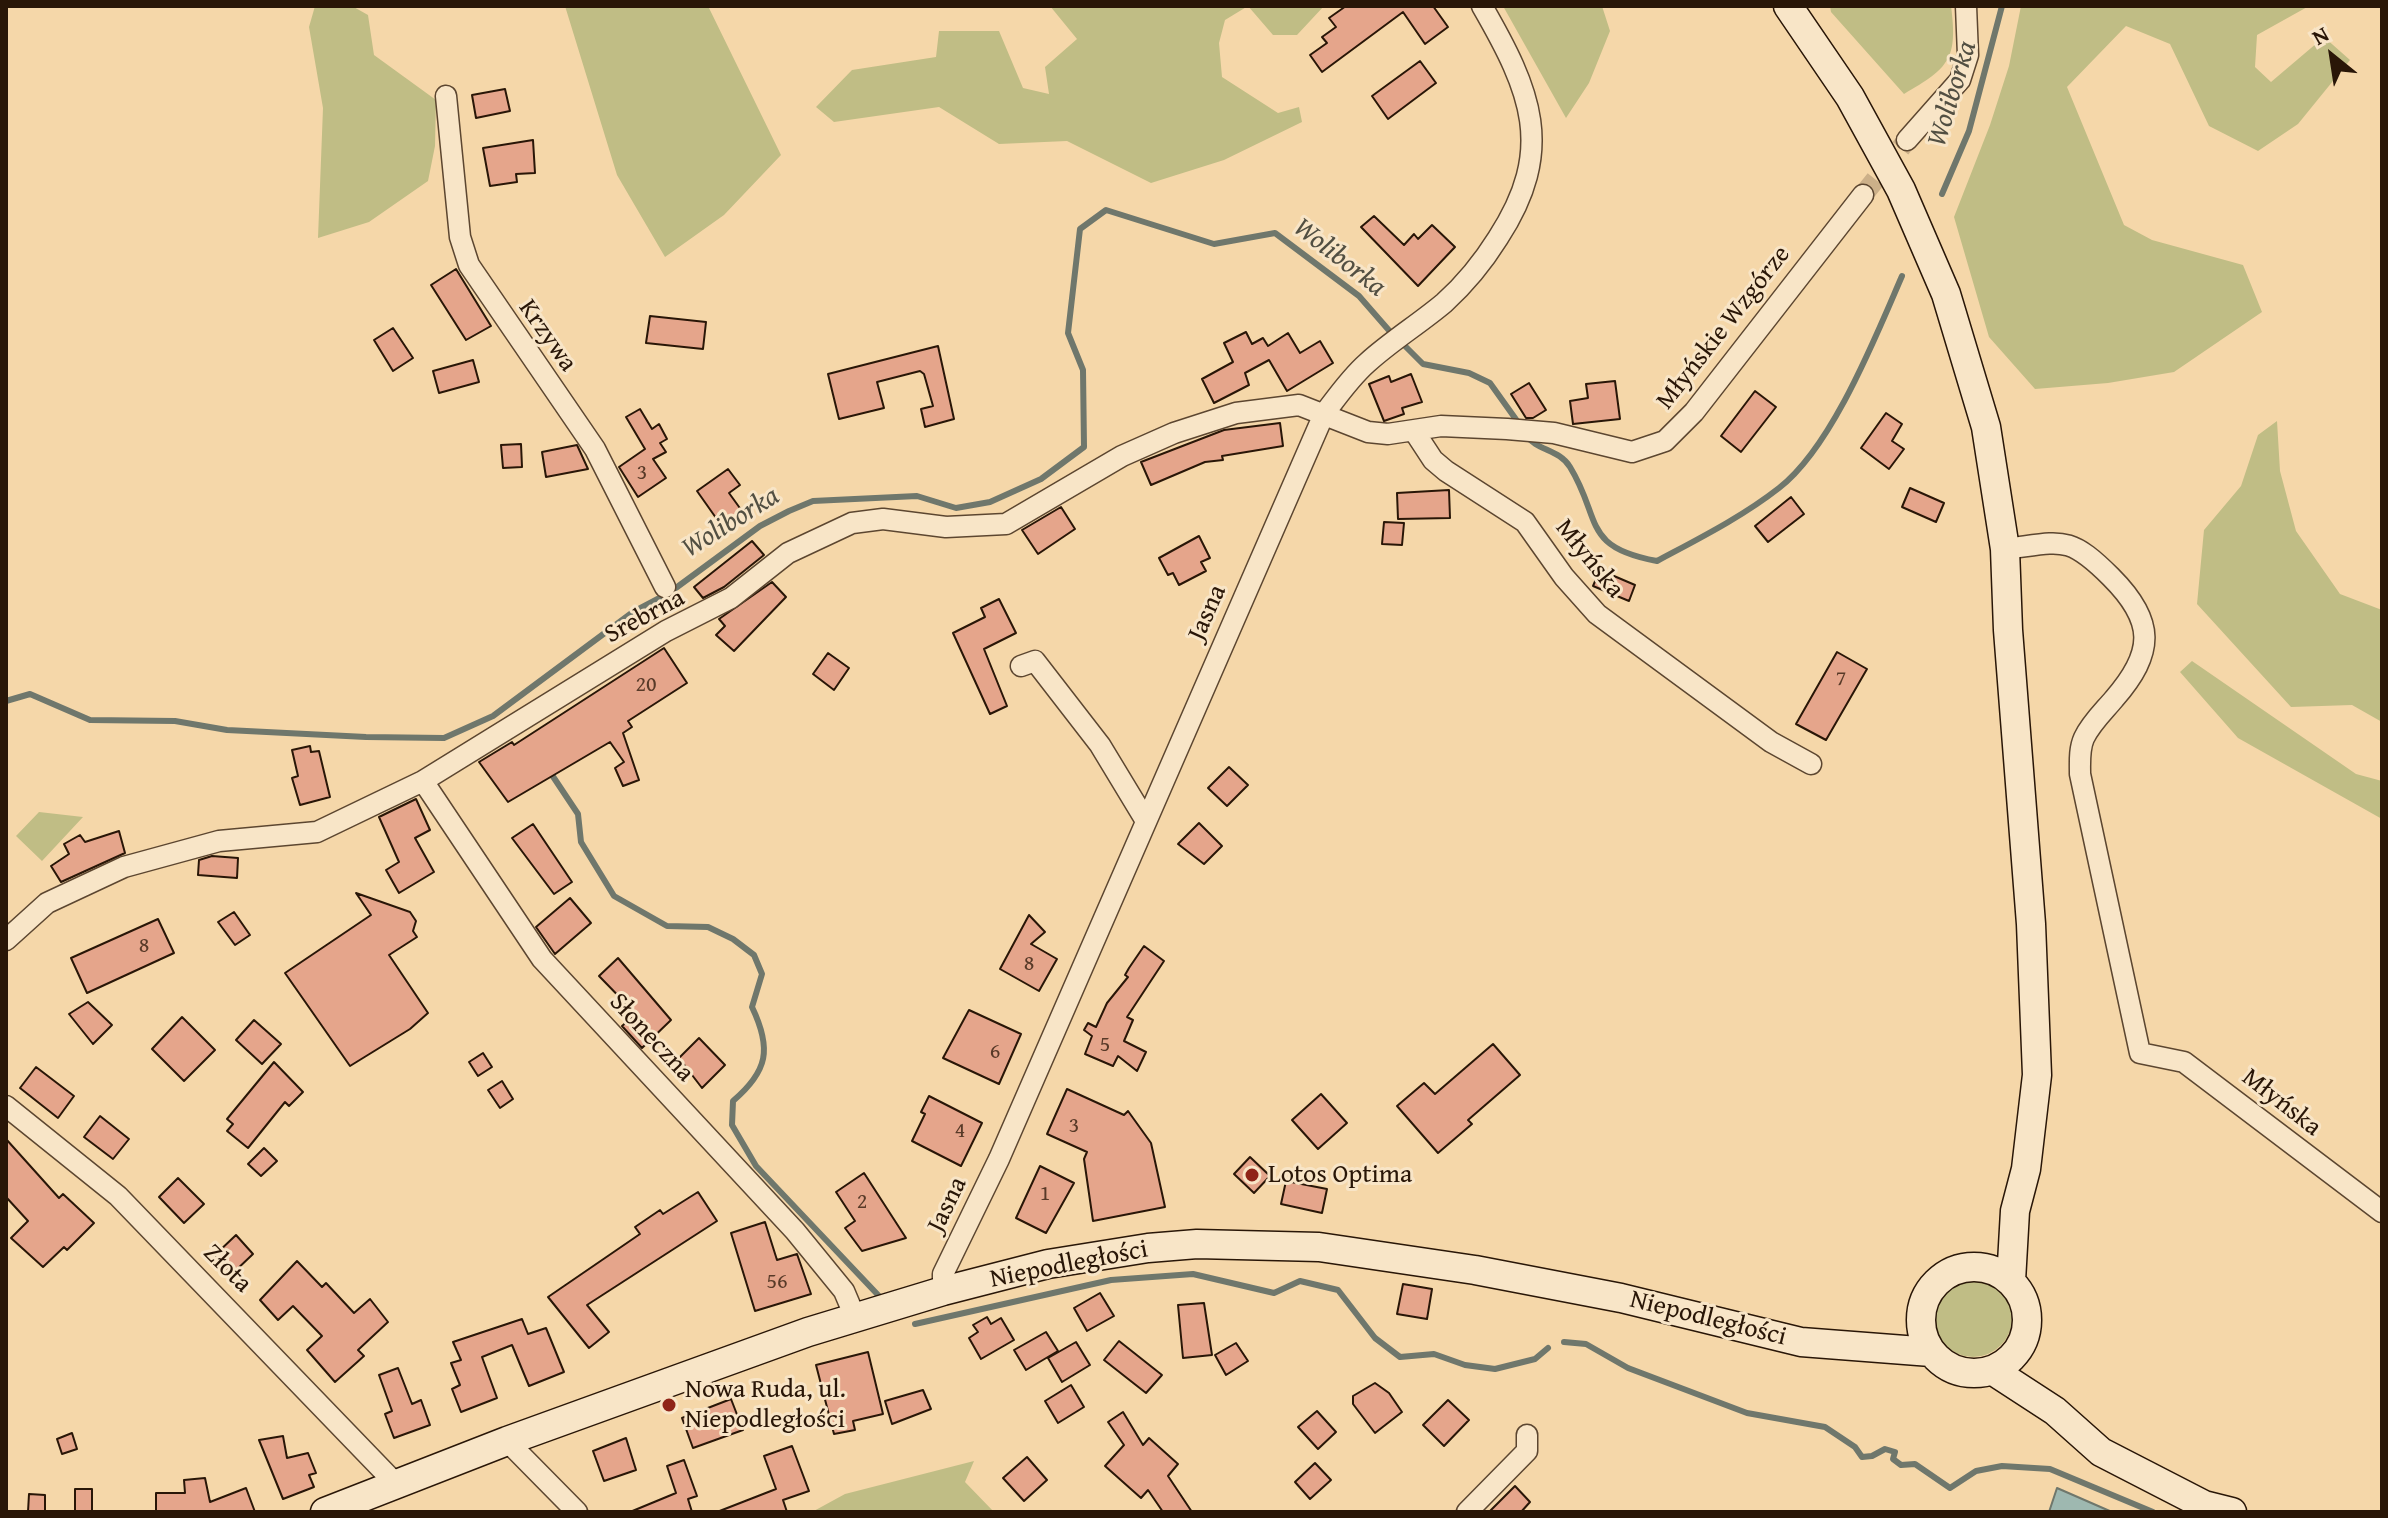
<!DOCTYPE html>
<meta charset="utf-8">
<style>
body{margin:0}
#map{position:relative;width:2388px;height:1518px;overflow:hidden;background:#f5d7a9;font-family:"Gentium Book Plus",serif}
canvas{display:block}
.frame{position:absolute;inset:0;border:8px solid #291607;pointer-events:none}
.north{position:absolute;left:2292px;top:16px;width:80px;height:80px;-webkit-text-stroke:6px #f8e5c7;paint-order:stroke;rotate:330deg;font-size:22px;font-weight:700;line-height:32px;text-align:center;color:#291607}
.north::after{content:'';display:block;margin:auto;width:28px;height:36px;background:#291607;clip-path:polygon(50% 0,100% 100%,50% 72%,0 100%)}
</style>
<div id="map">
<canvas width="2388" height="1518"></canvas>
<div class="frame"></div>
<div class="north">N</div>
</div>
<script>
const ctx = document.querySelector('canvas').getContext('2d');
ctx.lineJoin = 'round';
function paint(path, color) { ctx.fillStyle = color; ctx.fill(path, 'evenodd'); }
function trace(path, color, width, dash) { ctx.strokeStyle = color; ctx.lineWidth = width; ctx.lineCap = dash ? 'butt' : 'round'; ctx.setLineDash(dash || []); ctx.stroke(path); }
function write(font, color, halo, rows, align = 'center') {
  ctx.font = font + ' "Gentium Book Plus",serif'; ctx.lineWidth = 6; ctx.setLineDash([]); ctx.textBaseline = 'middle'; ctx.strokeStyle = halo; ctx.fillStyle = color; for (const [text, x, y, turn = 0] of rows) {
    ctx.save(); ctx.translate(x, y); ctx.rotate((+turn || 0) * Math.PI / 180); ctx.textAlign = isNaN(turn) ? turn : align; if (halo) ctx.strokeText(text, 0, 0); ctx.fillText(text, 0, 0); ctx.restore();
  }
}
paint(new Path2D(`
 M315,6H352L368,15L374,55L436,100L435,146L428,181L369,222L318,238L323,108L309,27Z
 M565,6H708L781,155L724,215L665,257L617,175Z
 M1050,6H1324L1297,35H1273L1248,6L1225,20L1219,43L1222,77L1278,113L1299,107L1302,122L1224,160L1151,183L1067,141L999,144L939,107L834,122L816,107L852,70L936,57L939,31H999L1023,88L1049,94L1045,67L1077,39Z
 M1503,6H1602L1610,31L1589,83L1566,118Z
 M1830,6H1951C1958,59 1949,68 1904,94L1831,12Z
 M2021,6H2309L2257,35L2255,67L2271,82L2324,37L2350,60L2298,124L2258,151L2209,126L2170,44L2126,26L2067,87L2124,225L2152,240L2243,265L2262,312L2174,372L2108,383L2035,389L1989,337L1954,217L1990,125L2009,66Z
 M2277,421L2280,471L2296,531L2340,594L2382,610V722L2352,705L2291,707L2197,604L2204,530L2241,486L2258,435Z
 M2192,661L2356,774L2382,781V819L2238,738L2180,672Z
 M39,812L83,817L42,861L16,836Z
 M1934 1318a39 39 0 1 1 78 0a39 39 0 1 1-78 0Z
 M974,1461L965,1482L994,1512H812L845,1494Z`), '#c0bd85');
const water = new Path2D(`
 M2057,1488L2112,1512H2049Z`);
paint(water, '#9eb8b0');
trace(water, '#6f776c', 2);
trace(new Path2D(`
 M1942,194L1969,131L2002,6
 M1401,342L1423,364L1469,373L1490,383L1520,425
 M1526,435C1537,451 1559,449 1570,467C1602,519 1581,547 1657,561C1698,539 1742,517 1779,488C1832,447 1875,338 1902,276
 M6,701L30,694L90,720L175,721L227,730L366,737L444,738L493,716L633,612L669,593L760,526L789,511L813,501L917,496L956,508L990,502L1041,479L1084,447L1083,370L1068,333L1080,229L1106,210L1214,244L1275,233L1359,296L1393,335
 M550,772L578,814L581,842L614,896L667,926L708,927L733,939L754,955L762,974L752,1007C772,1049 768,1071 733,1101L732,1125L756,1166L879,1296
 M915,1324L1111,1280L1193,1274L1274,1293L1300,1281L1338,1290L1375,1338L1400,1357L1434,1354L1465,1365L1495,1369L1535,1359L1548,1348
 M1564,1342L1586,1344L1628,1368L1747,1413L1825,1427L1855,1447L1862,1457L1872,1456L1885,1449L1895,1452L1893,1459L1901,1465L1915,1464L1950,1488L1976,1471L2002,1466L2050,1469L2153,1512`), '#6f776c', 6);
const building = new Path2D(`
 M1346,6H1433L1448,27L1425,44L1403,12L1322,72L1310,55L1327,43L1322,37L1336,27L1329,18Z
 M1420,61L1436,83L1388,119L1372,96Z
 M505,89L510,111L476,118L472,95Z
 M533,140L535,173L516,174L517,182L490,186L483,148Z
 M1374,216L1404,245L1414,234L1418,239L1432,225L1455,247L1418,286L1361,227Z
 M456,269L491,326L466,340L431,285Z
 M650,316L706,322L703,349L646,343Z
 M393,328L413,358L393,371L374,340Z
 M1246,332L1252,344L1263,338L1268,346L1288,333L1300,353L1320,341L1333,363L1287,391L1269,360L1245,373L1249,385L1214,403L1202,379L1233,362L1224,343Z
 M938,346L954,419L925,427L921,409L933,406L924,374L920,371L877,382L884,408L839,419L828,374Z
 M473,360L479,382L439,393L433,371Z
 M1411,374L1422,402L1402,408L1404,414L1384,421L1369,384L1389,376L1391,382Z
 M1615,381L1620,419L1573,424L1570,401L1588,398L1586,384Z
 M1529,383L1546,410L1533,418H1526L1511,394Z
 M1755,391L1776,407L1741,452L1721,436Z
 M640,409L652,429L659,424L667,439L660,443L666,452L653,459L666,478L638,497L619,467L645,449L626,417Z
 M1886,413L1902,424L1892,441L1904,449L1889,469L1861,448Z
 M1280,423L1283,446L1222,456L1223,460L1205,462L1151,485L1141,462L1224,430Z
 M521,444L522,467L503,468L501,445Z
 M577,445L588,469L546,477L542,452Z
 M728,469L740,485L729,493L742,511L721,525L697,491Z
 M1910,488L1944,503L1936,522L1902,507Z
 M1449,490L1450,518L1398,519L1397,493Z
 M1791,497L1804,514L1768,542L1755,526Z
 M1061,507L1075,529L1038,554L1022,530Z
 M1384,522L1404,523L1402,545L1382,544Z
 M1199,536L1210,558L1201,562L1206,571L1179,585L1173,573L1168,575L1159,558Z
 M752,541L764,555L724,587L703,598L694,587Z
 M1600,570L1635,585L1629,601L1593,586Z
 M772,582L786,597L734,651L716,635L725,626L719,619Z
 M999,599L1016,633L984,649L1007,706L990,714L953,633L985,617L981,608Z
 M664,648L687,683L628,721L632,727L623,733L639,780L623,786L615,768L624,762L610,742L508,802L479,762L512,742L514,745Z
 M1837,652L1867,669L1826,740L1796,724Z
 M828,653L849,668L834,690L813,674Z
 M310,746L311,752L319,751L330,797L300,805L292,778L298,776L292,750Z
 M1229,767L1248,785L1227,806L1208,788Z
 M416,799L430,830L415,838L434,872L399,893L386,870L399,862L379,817Z
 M1199,823L1222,846L1204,864L1178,844Z
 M533,824L572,882L554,894L512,838Z
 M119,831L125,853L61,882L51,866L69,854L64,844L80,835L85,842Z
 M212,856L238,858L237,878L198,875L199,860Z
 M356,893L410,912L416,921L413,931L417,937L389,955L428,1013L410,1029L350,1066L285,973L371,915Z
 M570,898L591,923L555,954L536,927Z
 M234,912L250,935L235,945L218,922Z
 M1029,915L1045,932L1031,944L1057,959L1039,991L1000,969Z
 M158,919L174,953L87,993L71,958Z
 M1144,946L1164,961L1127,1017L1133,1020L1124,1041L1146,1052L1137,1071L1118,1056L1113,1066L1085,1054L1092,1036L1084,1030L1088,1023L1096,1027L1107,1003L1128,977L1125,975L1129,968Z
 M618,958L671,1020L642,1048L622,1026L636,1014L599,976Z
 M88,1002L112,1025L93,1044L69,1014Z
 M969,1010L1021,1034L999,1084L943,1058Z
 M182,1017L215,1050L184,1081L152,1049Z
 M254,1020L281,1044L262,1064L236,1040Z
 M699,1038L725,1065L702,1088L679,1058Z
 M1493,1044L1520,1075L1468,1120L1472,1124L1438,1153L1397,1106L1424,1083L1435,1094Z
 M483,1053L492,1067L478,1076L469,1062Z
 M274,1062L303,1092L289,1106L285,1102L248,1148L227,1131L233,1124L227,1119Z
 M36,1067L74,1096L58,1118L20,1088Z
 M502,1081L513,1099L500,1108L488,1090Z
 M1067,1089L1124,1115L1128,1111L1151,1143L1165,1207L1093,1221L1084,1159L1087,1152L1047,1134Z
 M1321,1094L1347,1123L1318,1149L1292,1120Z
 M929,1096L982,1123L961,1166L912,1141L925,1114L921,1112Z
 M100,1116L129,1139L113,1159L84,1137Z
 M6,1139L59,1198L63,1194L94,1223L67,1250L64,1247L43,1267L11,1238L28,1221L6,1197Z
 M264,1148L277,1161L261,1176L248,1164Z
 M1250,1157L1270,1176L1254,1193L1234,1174Z
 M1040,1166L1074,1183L1046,1233L1016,1218Z
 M864,1173L906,1238L862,1251L845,1228L855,1221L836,1192Z
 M178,1178L204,1204L184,1223L159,1197Z
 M1286,1181L1327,1189L1322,1213L1281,1204Z
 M698,1192L717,1221L587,1305L609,1332L589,1348L548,1297L640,1234L635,1227L660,1210L663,1214Z
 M765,1222L777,1260L797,1254L811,1294L755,1311L731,1233Z
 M236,1235L253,1254L232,1274L215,1255Z
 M297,1261L322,1287L326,1283L354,1313L370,1299L388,1322L358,1350L364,1356L335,1382L307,1350L322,1336L293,1306L278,1320L260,1300Z
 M1403,1284L1432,1289L1427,1319L1397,1314Z
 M1100,1293L1114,1316L1087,1331L1074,1308Z
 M1204,1303L1212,1355L1183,1358L1178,1305Z
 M987,1317L991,1324L1001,1318L1014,1340L981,1359L969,1338L978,1332L973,1325Z
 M522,1319L528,1334L546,1328L564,1372L529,1386L512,1345L482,1357L497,1398L461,1412L452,1389L460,1385L451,1363L461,1360L453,1342Z
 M1046,1332L1058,1351L1026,1370L1014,1350Z
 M1119,1341L1162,1375L1146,1393L1104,1360Z
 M1076,1342L1090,1365L1062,1382L1048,1358Z
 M1236,1343L1248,1361L1226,1375L1215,1355Z
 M868,1352L883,1414L853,1421L855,1430L834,1434L816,1365Z
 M398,1368L412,1404L421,1400L430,1425L394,1438L385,1414L392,1411L379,1375Z
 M1375,1383L1389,1393L1402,1412L1375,1433L1353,1404V1396Z
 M1071,1385L1084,1407L1058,1423L1045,1401Z
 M923,1390L931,1409L892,1424L885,1401Z
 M731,1399L743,1430L693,1448L682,1418Z
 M1448,1400L1469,1420L1444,1446L1423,1425Z
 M1317,1411L1336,1432L1318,1449L1298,1427Z
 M1123,1412L1143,1445L1149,1438L1178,1464L1168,1476L1192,1512H1163L1148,1490L1141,1498L1105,1466L1124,1445L1108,1422Z
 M72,1433L77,1449L62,1454L57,1439Z
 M283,1436L287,1458L308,1453L316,1473L309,1475L314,1487L283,1499L259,1440Z
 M626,1438L636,1470L604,1481L593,1451Z
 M792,1446L809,1491L783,1500L787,1512H717L776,1489L764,1456Z
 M1027,1457L1047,1480L1024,1501L1003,1478Z
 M684,1460L697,1496L688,1499L692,1512H630L676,1493L667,1466Z
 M1315,1463L1331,1480L1310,1499L1295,1482Z
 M205,1478L210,1502L246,1488L255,1512H156V1493H185L184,1480Z
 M1515,1486L1530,1502L1521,1512H1489Z
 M75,1489H92V1512H75Z
 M29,1494L45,1495V1512H28Z`);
paint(building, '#e5a58b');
trace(building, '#291607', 2);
trace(new Path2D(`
 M1863,195L1907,140`), '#ccb089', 20, [20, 10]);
const street = new Path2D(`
 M446,96L460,237L469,265L595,449L665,587
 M1907,140L1960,80L1968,55L1966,6
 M1414,431L1433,460L1446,471L1525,522L1564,577L1597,614L1771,742L1811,764
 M2005,549C2062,542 2068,534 2111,577C2155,621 2155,652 2114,699C2104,711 2091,723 2084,738C2079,749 2080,762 2080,774L2140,1053L2184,1062L2382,1212
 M1021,666L1035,661L1100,745L1146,821
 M423,781L542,959L795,1231L844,1291L855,1317
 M6,940L47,903L124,867L219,841L317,832L423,781L666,631L731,598L788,553L852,523L883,519L946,527L1006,524L1122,456L1174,433L1236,413L1299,405L1368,432L1388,434L1441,426L1507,429L1554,433L1632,452L1665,441L1694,412L1863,195
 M6,1106L118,1196L396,1484
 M943,1291V1274L999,1159L1324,414C1337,397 1350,378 1367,363C1391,341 1419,324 1444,303C1465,284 1483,262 1498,238C1556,149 1531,91 1482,6
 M507,1441L577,1512
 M1467,1512L1527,1451V1435`);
const secondary = new Path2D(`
 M1788,6L1850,97L1901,190L1946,294L1986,427L2005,549L2008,630L2031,924L2037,1075L2026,1169L2015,1211L2011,1281
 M1921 1320a53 53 0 1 1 106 0a53 53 0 1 1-106 0Z
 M1992,1370L2055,1411L2101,1452L2204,1505L2232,1512
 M325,1512L507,1441L808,1332L943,1291L1048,1264L1148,1248L1197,1244L1319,1247L1475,1270L1621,1298L1801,1342L1931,1352`);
trace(street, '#5c4630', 23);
trace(secondary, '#291607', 31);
trace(street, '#f8e5c7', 20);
trace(secondary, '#f8e5c7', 28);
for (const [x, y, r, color] of [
 [1252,1175,8,"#8f2418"],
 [669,1405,8,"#8f2418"]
]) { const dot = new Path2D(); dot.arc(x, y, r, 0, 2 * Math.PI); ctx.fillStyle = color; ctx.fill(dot); trace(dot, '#f8e5c7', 3); }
write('22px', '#583a28', null, [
 ["3",642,473],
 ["7",1841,679],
 ["20",646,685],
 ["8",144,946],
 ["8",1029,964],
 ["5",1105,1045],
 ["6",995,1052],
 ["3",1074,1126],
 ["4",960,1131],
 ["1",1045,1194],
 ["2",862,1202],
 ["56",777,1282]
]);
write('26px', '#291607', '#f8e5c7', [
 ["Młyńskie Wzgórze",1724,328,-52],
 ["Krzywa",547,336,55],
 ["Młyńska",1589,559,51],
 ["Jasna",1208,613,-66],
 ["Srebrna",645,617,-28],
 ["Słoneczna",651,1038,47],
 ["Młyńska",2281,1103,38],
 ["Jasna",948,1205,-64],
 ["Niepodległości",1069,1265,-11],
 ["Złota",227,1269,45],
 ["Niepodległości",1708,1319,14]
]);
write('26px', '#291607', '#f8e5c7', [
 ["Lotos Optima",1268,1175],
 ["Nowa Ruda, ul.",685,1390],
 ["Niepodległości",685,1420]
], 'left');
write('italic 28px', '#524f42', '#f8e5c7', [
 ["Woliborka",1953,94,-73],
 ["Woliborka",1339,258,38],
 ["Woliborka",731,523,-32]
]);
</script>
